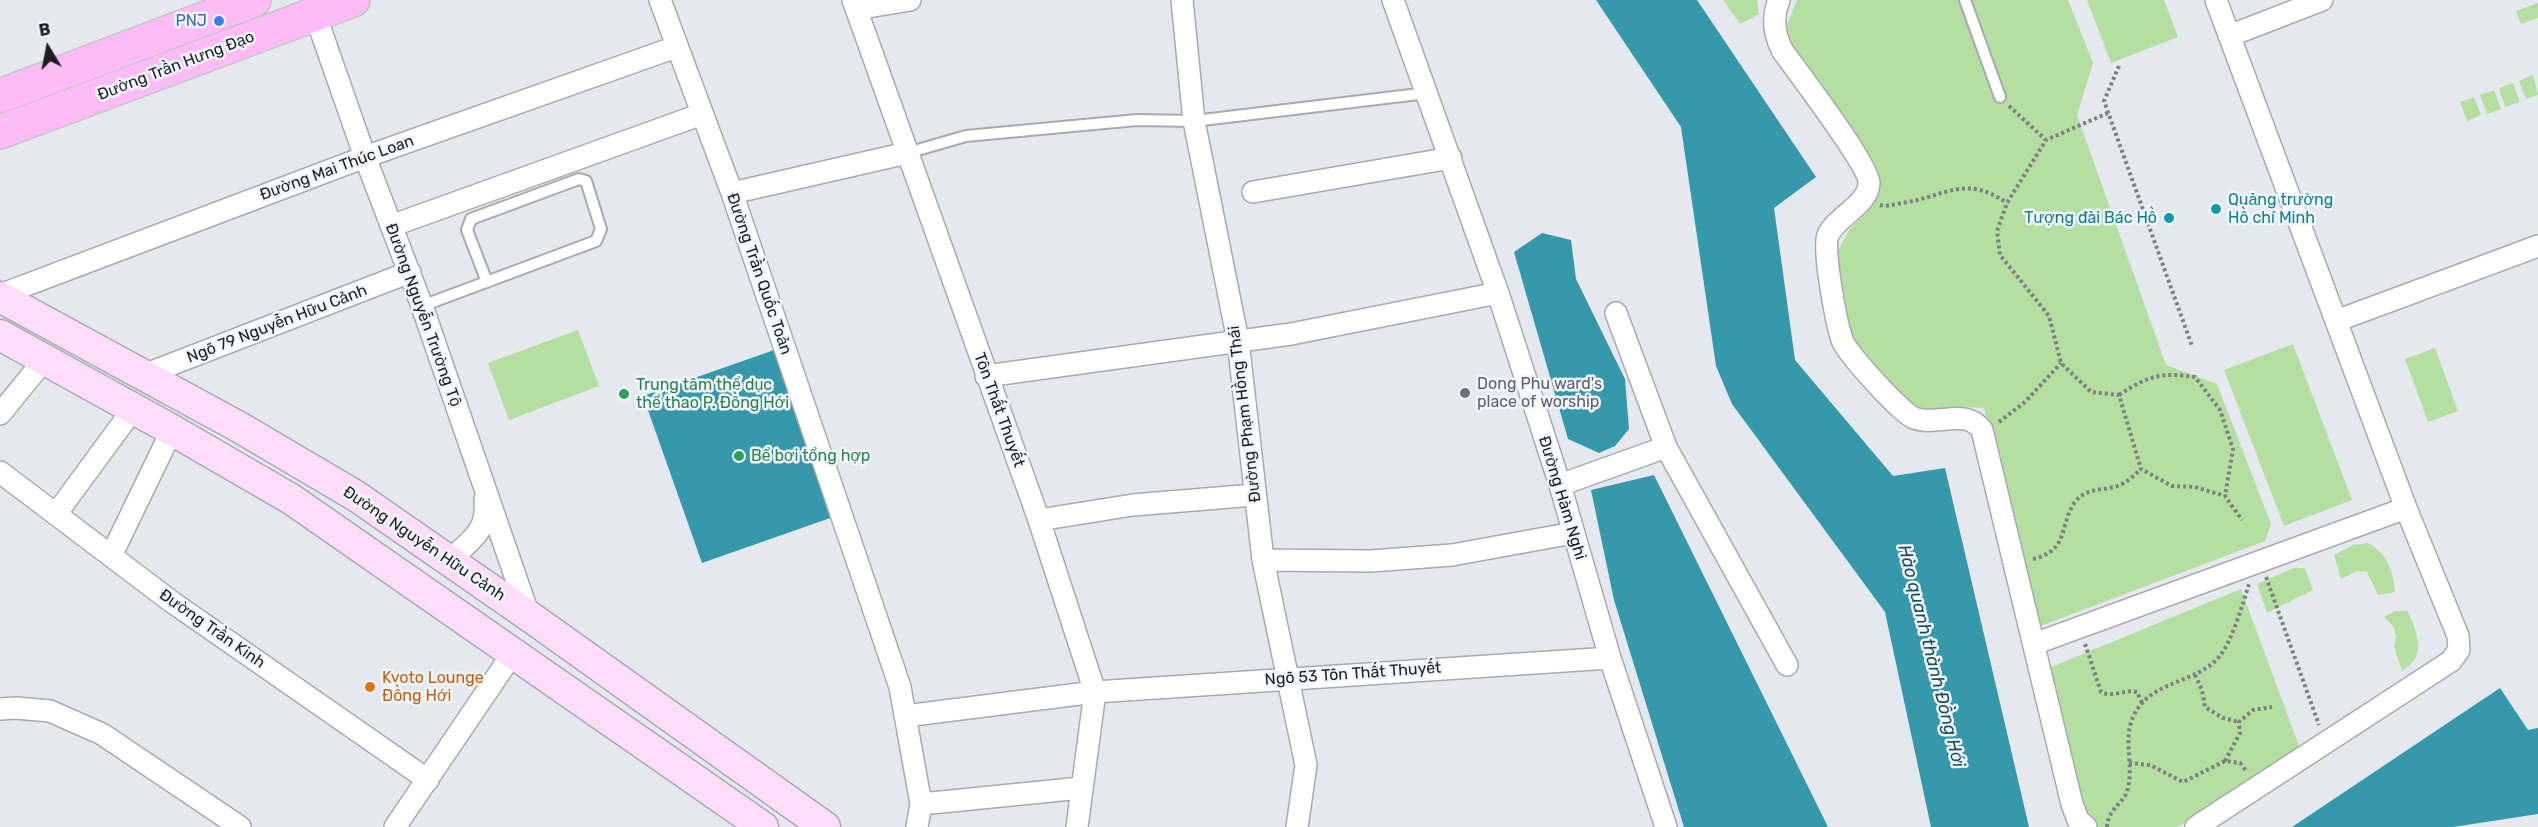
<!DOCTYPE html>
<meta charset="utf-8">
<style>
body{margin:0}
#map{position:relative;width:2538px;height:827px;overflow:hidden;background:#e5e8ee;font-family:Rubik,sans-serif}
canvas{display:block}
.north{position:absolute;left:18px;top:18px;width:60px;height:60px;-webkit-text-stroke:4px #f2f5fc;paint-order:stroke;rotate:350deg;font-size:16px;font-weight:700;line-height:24px;text-align:center;color:#1d1e20}
.north::after{content:'';display:block;margin:auto;width:21px;height:27px;background:#1d1e20;clip-path:polygon(50% 0,100% 100%,50% 72%,0 100%)}
</style>
<div id="map">
<canvas width="2538" height="827"></canvas>
<div class="north">B</div>
</div>
<script>
const ctx = document.querySelector('canvas').getContext('2d');
ctx.lineJoin = 'round';
function paint(path, color) { ctx.fillStyle = color; ctx.fill(path, 'evenodd'); }
function trace(path, color, width, dash) { ctx.strokeStyle = color; ctx.lineWidth = width; ctx.lineCap = dash ? 'butt' : 'round'; ctx.setLineDash(dash || []); ctx.stroke(path); }
function write(font, color, halo, rows, align = 'center') {
  ctx.font = font + ' Rubik,sans-serif'; ctx.lineWidth = 5; ctx.setLineDash([]); ctx.textBaseline = 'middle'; ctx.strokeStyle = halo; ctx.fillStyle = color; for (const [text, x, y, turn = 0] of rows) {
    ctx.save(); ctx.translate(x, y); ctx.rotate((+turn || 0) * Math.PI / 180); ctx.textAlign = isNaN(turn) ? turn : align; if (halo) ctx.strokeText(text, 0, 0); ctx.fillText(text, 0, 0); ctx.restore();
  }
}
paint(new Path2D(`
 M1723,0H1757L1759,14L1740,24Z
 M1797,0H2068L2093,63L2077,115L2166,365L2217,384L2271,524L2265,541L2038,627L1984,408L1960,407L1933,414L1916,410L1850,340L1834,259L1849,230L1867,212L1877,192L1785,46L1786,28Z
 M2087,0H2164L2178,37L2111,63Z
 M2538,3V18L2521,24L2516,11Z
 M2533,75L2538,95L2526,99L2519,81Z
 M2513,83L2520,102L2505,107L2499,88Z
 M2494,90L2501,109L2487,114L2480,95Z
 M2474,97L2481,115L2467,121L2460,102Z
 M578,330L599,386L509,420L488,363Z
 M2293,344L2352,500L2284,526L2224,370Z
 M2435,348L2458,411L2428,422L2405,359Z
 M2368,543C2387,553 2394,572 2395,592L2378,595L2367,572L2357,571L2341,579L2334,555L2353,545Z
 M2294,568H2305L2313,590L2267,613L2257,584Z
 M2241,589L2299,746L2218,806L2177,827H2094L2086,821L2044,670Z
 M2395,611H2408C2417,634 2428,656 2402,671L2394,647L2396,637L2394,627L2384,617Z`), '#b4dfa1');
paint(new Path2D(`
 M1596,0H1697L1816,177L1774,208L1795,360L1893,476L1945,468L2029,827H1931L1885,612L1732,404L1716,366L1681,127Z
 M1542,233L1571,240L1576,279L1625,379L1629,429L1615,446L1599,453L1568,439L1514,252Z
 M777,349L836,516L702,563L643,396Z
 M1654,475L1828,827H1684L1614,600L1591,490Z
 M2500,688L2528,730L2538,728V814L2453,827H2292Z`), '#3699ab');
const lane = new Path2D(`
 M1965,0L2000,97
 M907,153L966,136L1137,120L1194,121L1427,93
 M422,306L596,241L601,229L586,181L579,179L471,219L467,230L487,282`);
const street = new Path2D(`
 M660,0L732,193L900,687L921,804L917,827
 M853,0L1039,520L1095,692L1077,827
 M1182,0L1194,121L1238,341L1263,560L1306,765L1297,827
 M1393,0L1498,293L1560,485L1610,658L1666,827
 M1779,0C1772,17 1774,34 1782,50C1796,70 1869,165 1869,183C1869,204 1836,217 1828,235C1822,248 1837,328 1843,342C1849,355 1902,414 1914,418C1938,427 1965,407 1982,430L2072,804L2078,820L2086,827
 M856,9L910,0
 M315,14L365,157L422,306L529,616
 M2229,36L2322,0
 M1253,192L1451,158
 M732,193L907,153
 M391,226L702,114
 M0,295L365,157L676,47
 M1616,313L1666,447
 M2336,321L2538,246
 M144,375L410,272
 M986,376L1291,334L1498,293
 M0,414L45,359
 M0,472L172,602L428,780
 M1560,485L1666,447L1787,665
 M56,514L134,408
 M1039,520L1133,505L1254,495
 M111,556L172,430
 M1263,560L1371,561L1452,555L1573,533
 M449,561C471,539 488,533 485,499
 M2034,644L2406,508
 M0,709L16,708L50,711L102,734L240,827
 M905,716L1095,692L1610,658
 M921,804L1081,788
 M395,827L513,653
 M2196,827L2451,661L2459,650L2458,636L2406,508L2216,0`);
const secondary = new Path2D(`
 M0,297L239,427L356,496L529,616L825,827
 M0,335L172,430L291,499L763,827`);
const primary = new Path2D(`
 M0,96L254,0
 M0,132L353,0`);
trace(lane, '#a7aab0', 14);
trace(street, '#a7aab0', 24);
trace(secondary, '#a7aab0', 33);
trace(primary, '#c4c4c5', 36);
trace(new Path2D(`
 M2119,66L2104,101L2192,346
 M2009,106L2046,140
 M2108,113L2046,140L2007,203L1997,231L2000,255L2049,316L2061,363L2091,392L2119,395L2141,469L2172,486L2195,487L2225,496L2242,520
 M1880,205C1887,207 1895,204 1903,203C1946,196 1965,174 2007,203
 M2119,395C2148,376 2160,372 2195,377L2220,410L2233,449L2225,496
 M1999,422L2025,402L2061,363
 M2033,559C2070,550 2058,527 2075,502C2087,486 2106,492 2122,484C2129,481 2135,474 2141,469
 M2266,577L2319,725
 M2085,644L2101,692C2114,698 2124,689 2137,692L2142,703
 M2195,675L2202,690L2205,707L2223,718L2239,722
 M2225,761L2240,733L2239,722L2253,710L2272,707
 M2129,763L2150,765L2183,782L2225,761L2240,763L2247,772
 M2107,827C2108,807 2125,804 2128,788C2134,763 2122,739 2134,715C2151,680 2196,684 2219,657C2232,642 2243,603 2249,584`), '#7d7f83', 4, [3, 3]);
trace(lane, '#fff', 10);
trace(street, '#fff', 21);
trace(secondary, '#feddfa', 30);
trace(primary, '#febcf6', 33);
for (const [x, y, r, color] of [
 [219,21,6,"#3f7fe0"],
 [2216,209,6,"#0f9aa8"],
 [2169,218,6,"#0f9aa8"],
 [1465,393,6,"#6b7280"],
 [624,394,6,"#2e9e5b"],
 [739,456,6,"#2e9e5b"],
 [370,687,6,"#e8710a"]
]) { const dot = new Path2D(); dot.arc(x, y, r, 0, 2 * Math.PI); ctx.fillStyle = color; ctx.fill(dot); trace(dot, '#f2f5fc', 2); }
write('16px', '#366cbe', '#f2f5fc', [
 ["PNJ",207,21]
], 'right');
write('16px', '#1d1e20', '#f2f5fc', [
 ["Đường Trần Hưng Đạo",176,66,-21],
 ["Đường Mai Thúc Loan",337,168,-20],
 ["Đường Trần Quốc Toản",759,274,71],
 ["Đường Nguyễn Trường Tộ",423,315,70],
 ["Ngõ 79 Nguyễn Hữu Cảnh",277,324,-21],
 ["Tôn Thất Thuyết",999,410,70],
 ["Đường Phạm Hồng Thái",1245,414,-97],
 ["Đường Hàm Nghi",1562,498,73],
 ["Đường Nguyễn Hữu Cảnh",424,544,34],
 ["Đường Trần Kinh",212,629,35],
 ["Ngõ 53 Tôn Thất Thuyết",1353,674,-4]
]);
write('16px', '#0d838f', '#f2f5fc', [
 ["Quảng trường",2228,200],
 ["Hồ chí Minh",2228,218],
 ["Tượng đài Bác Hồ",2157,218,"right"]
], 'left');
write('16px', '#5b616d', '#f2f5fc', [
 ["Dong Phu ward's",1477,384],
 ["place of worship",1477,402]
], 'left');
write('16px', '#27864d', '#f2f5fc', [
 ["Trung tâm thể dục",636,385],
 ["thể thao P. Đồng Hới",636,403],
 ["Bể bơi tổng hợp",751,456]
], 'left');
write('16px', '#c56008', '#f2f5fc', [
 ["Kyoto Lounge",382,678],
 ["Đồng Hới",382,696]
], 'left');
write('italic 18px', '#164e58', '#f2f5fc', [
 ["Hào quanh thành Đồng Hới",1931,656,76]
]);
</script>
